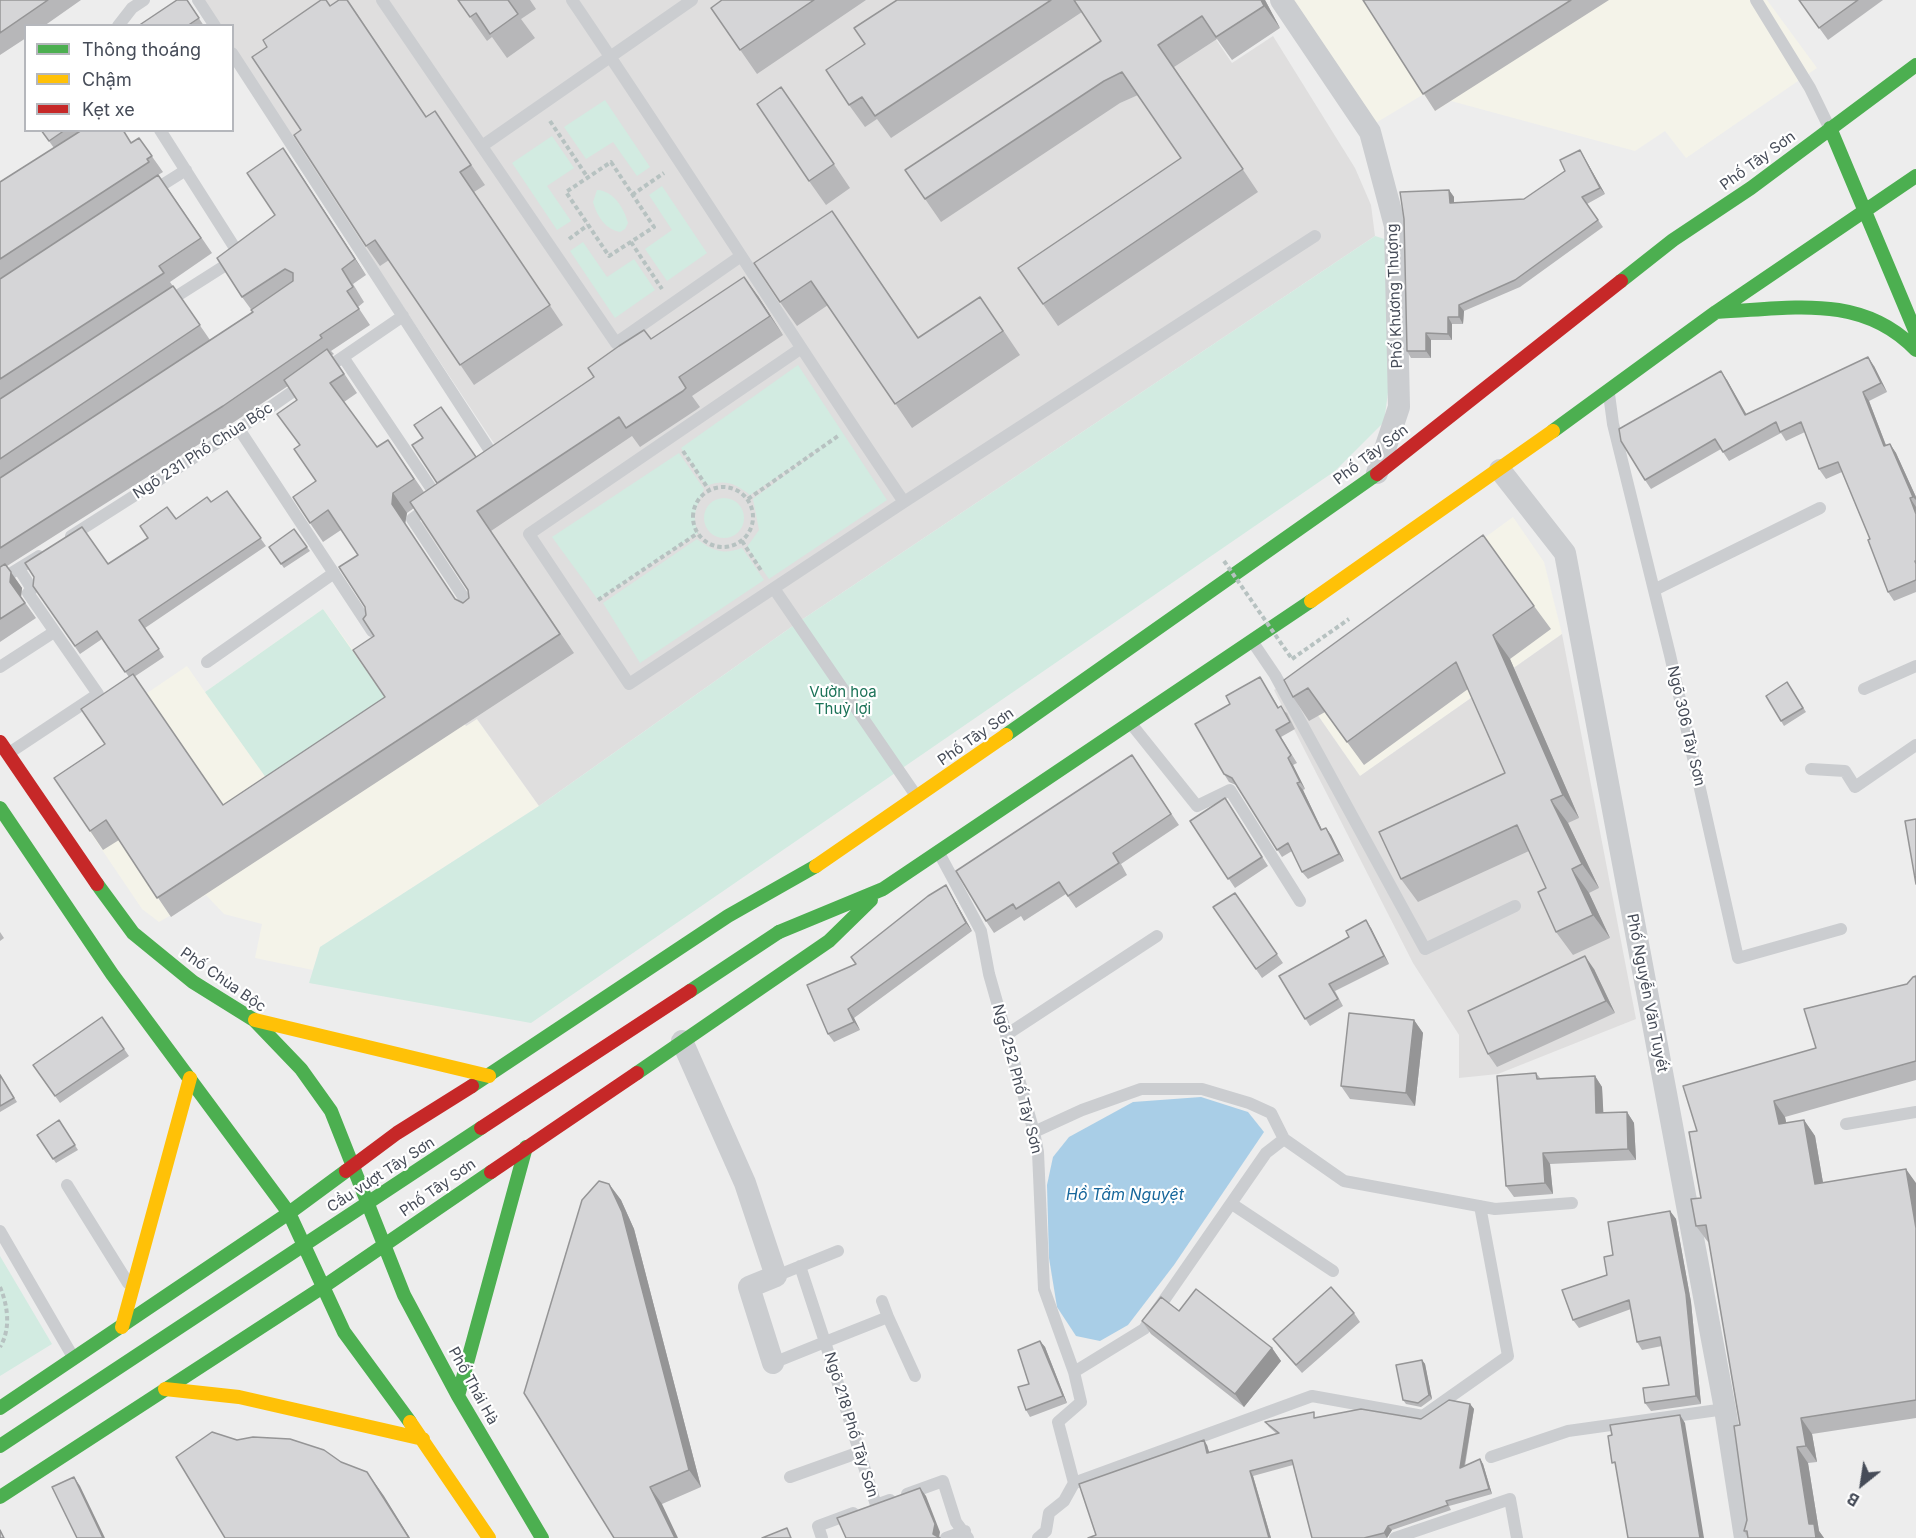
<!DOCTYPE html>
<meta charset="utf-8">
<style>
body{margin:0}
#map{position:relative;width:1916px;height:1538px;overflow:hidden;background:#ededed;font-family:Inter,sans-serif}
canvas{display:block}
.legend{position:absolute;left:24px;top:24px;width:210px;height:108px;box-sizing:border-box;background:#fff;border:2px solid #b5b7bc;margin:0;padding:8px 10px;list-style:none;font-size:18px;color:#464c58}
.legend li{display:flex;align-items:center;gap:12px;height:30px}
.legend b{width:30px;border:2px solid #b5b7bc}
.north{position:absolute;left:1832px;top:1454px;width:60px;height:60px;-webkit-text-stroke:4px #fff;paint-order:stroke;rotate:210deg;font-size:16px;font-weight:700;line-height:24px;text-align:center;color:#464c58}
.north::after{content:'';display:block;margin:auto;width:21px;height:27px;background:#464c58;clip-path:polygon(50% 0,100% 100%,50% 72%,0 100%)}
</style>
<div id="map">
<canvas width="1916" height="1538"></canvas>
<ul class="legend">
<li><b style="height:8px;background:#4caf50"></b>Thông thoáng</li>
<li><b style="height:8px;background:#ffc107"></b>Chậm</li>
<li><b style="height:8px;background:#c62828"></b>Kẹt xe</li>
</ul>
<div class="north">B</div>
</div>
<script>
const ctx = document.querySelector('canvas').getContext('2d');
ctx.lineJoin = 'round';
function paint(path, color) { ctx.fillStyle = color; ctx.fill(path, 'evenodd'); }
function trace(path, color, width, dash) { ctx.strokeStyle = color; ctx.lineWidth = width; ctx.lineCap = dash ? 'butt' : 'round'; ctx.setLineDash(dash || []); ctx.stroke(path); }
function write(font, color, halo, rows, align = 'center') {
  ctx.font = font + ' Inter,sans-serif'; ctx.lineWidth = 4.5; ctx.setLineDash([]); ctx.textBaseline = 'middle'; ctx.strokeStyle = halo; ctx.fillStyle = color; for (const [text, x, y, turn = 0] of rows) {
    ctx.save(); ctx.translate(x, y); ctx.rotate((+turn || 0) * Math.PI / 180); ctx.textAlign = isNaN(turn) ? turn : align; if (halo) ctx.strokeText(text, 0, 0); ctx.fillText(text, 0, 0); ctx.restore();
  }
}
paint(new Path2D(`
 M1293,0H1767L1817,68L1686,158L1665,131L1635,151L1451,101L1435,111L1424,94L1374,124Z
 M1513,517L1544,562L1562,634L1360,776L1292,678Z
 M323,609L367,669L442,691L465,725L476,718L539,806L320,947L313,970L255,958L262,924L224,914L206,895L159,922L142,909L67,798L118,763L94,729L187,666L205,692Z`), '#f4f3e9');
paint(new Path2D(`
 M199,0H1189L1232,63L1273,36L1355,168L1371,205L1375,236L797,623L539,806L477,719L466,726L442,691L506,647L421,522L507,463L233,50L232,26L216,25Z
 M1562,634L1636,1019L1498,1074L1459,1078V1035L1413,963L1274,690L1292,678L1360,776Z`), '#dfdede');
paint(new Path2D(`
 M605,100L650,167L637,176L613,142L586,159L564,127Z
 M552,136L574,168L547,186L571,221L557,230L512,163Z
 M662,186L707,253L667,281L645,249L672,230L649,195Z
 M597,190C614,191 624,208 628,223L625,229L620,232C605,229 597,216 593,202Z
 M1375,236L1400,244L1395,341L1384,422L1335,471L531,1023L309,983L320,947L539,806L797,623Z
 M583,242L607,277L634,259L655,290L615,318L570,251Z
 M798,365L887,500L769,579L747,547L759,530L753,499L830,442L750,495C735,483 724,479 706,486L681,448Z
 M679,453L704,489C697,507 691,514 698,533L598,600L552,537Z
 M704 518a20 20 0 1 1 40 0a20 20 0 1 1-40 0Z
 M697,539C712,551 723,555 742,548L764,580L640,663L603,603Z
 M323,609L398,716L279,796L205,692Z
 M0,1256L52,1344L0,1376Z`), '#d2ebe1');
paint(new Path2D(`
 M1201,1097L1248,1112L1264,1132L1174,1265L1128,1325L1100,1341L1076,1336L1057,1307L1049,1258L1047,1185L1053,1157L1069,1137L1133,1102Z`), '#a9cee7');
trace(new Path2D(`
 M550,121L588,178
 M611,162L654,227L609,256L566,192Z
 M632,195L664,173
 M569,239L588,225
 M631,242L662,289
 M683,451L709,490
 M693 517a30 30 0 1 1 60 0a30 30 0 1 1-60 0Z
 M748,499L838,436
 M742,541L762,572
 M598,600L698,533
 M1292,659L1349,619
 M0,1287C8,1306 11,1329 0,1347`), '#b7c2c1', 4, [4.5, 3]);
trace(new Path2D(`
 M198,0L215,26
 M382,0L616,343L741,256
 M572,0C685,166 791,336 904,502
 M1756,0L1810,88L1829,127
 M118,26L132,8L144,0
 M232,53L496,460L494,462
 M160,130L240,256L166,303
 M482,146L692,0
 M151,192L186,170
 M800,349L529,534L629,684L904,502L1315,236
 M343,357L439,500
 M324,370L403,316
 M1609,394L1613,424L1670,655L1738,958L1841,929
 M239,429L372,631
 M430,506L412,519L474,613
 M71,536L239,429L305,383
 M0,580L39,556
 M775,590L917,797
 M1654,590L1820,508
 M1252,641L1275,675L1425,949L1515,906
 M207,662L334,573
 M0,667L54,632
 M1864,689L1916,666
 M1132,725L1197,806L1230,790L1300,901
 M9,753L98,694L28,593L32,589L19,569
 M1811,769L1845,771L1855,787L1916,745
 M939,853L981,931L989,974L1034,1132L1038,1152L1044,1289L1074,1372L1081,1402L1058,1422L1074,1483L1064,1501L1049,1513L1046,1531L1038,1538
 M1006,1035L1157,936
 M1846,1124L1916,1112
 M1034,1132L1082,1110L1141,1089H1202L1249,1103L1271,1113L1284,1139L1344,1181L1495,1209L1572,1203
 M67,1185L128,1283
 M1232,1204L1333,1271
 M0,1231L73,1357
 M800,1266L825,1342L888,1317L882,1301
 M776,1276L838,1251
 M888,1317L915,1376
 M773,1363L825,1342L876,1505L890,1500
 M1074,1372L1144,1329L1266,1153L1284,1139
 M1491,1457L1568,1431L1725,1409
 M790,1477L860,1452
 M1074,1483L1312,1396L1423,1416L1508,1356L1480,1206
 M907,1494L943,1481L956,1522L968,1538
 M822,1538L818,1526L853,1513
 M946,1538L965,1531
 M1395,1538L1510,1499L1517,1538`), '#cbcdd0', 12);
trace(new Path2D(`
 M1281,0L1370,132L1395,226L1399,407L1377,473
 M1500,470L1565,553L1725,1409L1745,1538
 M682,1041L745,1183L776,1276L749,1287L773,1363`), '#cbcdd0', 22);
trace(new Path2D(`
 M1830,128L1916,333
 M1621,281L1673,240L1751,188L1916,65
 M1716,312C1788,309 1861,292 1916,350
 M1553,431L1716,312L1916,176
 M1006,735L1377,474
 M0,808L112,974L289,1213L344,1332L410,1422
 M97,884L133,933L193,982L254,1020L301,1069L331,1111L404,1295L458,1396L542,1538
 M779,932L883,889L1311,601
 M637,1073L829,941L871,900
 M472,1086L728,916L816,866
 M458,1396L526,1147
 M0,1408L289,1213L346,1171
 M0,1497L323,1287L491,1172`), '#4caf50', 14);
trace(new Path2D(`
 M1311,601L1553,431
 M816,866L1006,735
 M255,1020L489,1076
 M122,1327L190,1078
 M165,1389L239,1397L423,1439
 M410,1422L489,1538`), '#ffc107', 14);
trace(new Path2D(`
 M1377,474L1621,281
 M0,742L97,884
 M346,1171L397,1133L472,1086
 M491,1172L637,1073`), '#c62828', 14);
trace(new Path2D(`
 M1224,561L1292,659`), '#b7c2c1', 4, [4.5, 3]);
trace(new Path2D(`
 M690,991L779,932
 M0,1446L481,1128`), '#4caf50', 14);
trace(new Path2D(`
 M481,1128L690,991`), '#c62828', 14);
paint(new Path2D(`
 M0,0H81L44,26H26V38L0,55Z
 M187,0L204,26H138Z
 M348,0L426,116L435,111L485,185L474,192L563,325L474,385L389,260L380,266L366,246L301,130L331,6Z
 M458,0H530L536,9L521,19L535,38L507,58L492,37L487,41Z
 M722,0H866L757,74L711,8Z
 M897,0H1265L1280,28L1232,60L1217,39L1174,67L1258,192L1058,326L1018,268L1181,158L1138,95L1120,103L941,222L905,170L1101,41L1082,12L891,138L877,119L865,127L849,105L865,44Z
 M1363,0H1609L1435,111Z
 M1799,0H1883L1828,40Z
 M798,111L850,188L826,205L809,181Z
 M41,130H123L131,143L139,138L163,172L158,175L160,177L212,253L170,282L210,340L253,312L242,297L275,215L283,148L366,275L353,284L364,302L358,307L370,325L331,351L334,354L332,355L357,393L344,402L377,447L388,440L424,492L651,339L758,296L783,335L692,396L700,407L696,410L640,447L632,436L491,531L574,653L171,917L119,840L103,850L54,778L105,744L129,677L102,639L80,654L33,586L108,564L176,519L211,502L227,491L266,546L145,628L164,657L134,677L223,805L385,697L374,636L366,615L358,555L341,530L323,542L310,523L316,481L299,445L297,400L288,386L234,422L7,566L22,588L21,597L36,618L0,642V182L54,148ZM414,508L468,590L469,598L463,603L456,600L405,524L407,513Z
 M1580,150L1584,157L1605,194L1587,204L1603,227L1520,287L1464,311L1463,324H1452V340H1431V358H1411L1407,351L1449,190L1454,197V203L1524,199L1565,171Z
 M832,211L919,338L997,321L1020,355L912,428L828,305L797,326L780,302Z
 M1874,366L1887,392L1869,401L1886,445L1890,444L1896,453L1916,497V592L1894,601L1888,592L1870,539L1842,472L1826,479L1819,469L1805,432L1786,441L1781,433L1729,461L1721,449L1651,489L1645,480L1727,380L1746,415Z
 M294,529L310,551L284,568L269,547Z
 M1534,606L1551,629L1510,659L1579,818L1568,823L1599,888L1589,893L1610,938L1573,955L1556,932L1546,888L1529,851L1418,902L1401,879L1505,773L1468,689L1364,765L1325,712L1309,721L1293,697L1284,680Z
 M1260,677L1279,708L1287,713L1295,729L1281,737L1297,763L1293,765L1305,789L1303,790L1322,830L1326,828L1331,835L1344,861L1308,879L1302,872L1292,851L1282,857L1236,785L1229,782L1224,774L1230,704Z
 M1787,682L1806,712L1784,726L1766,696Z
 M1132,755L1179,825L1121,864L1127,875L1076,908L1066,894L1024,921L1021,916L994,933L986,921Z
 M1231,807L1268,866L1235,888L1190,821Z
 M1235,893L1283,963L1262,978L1213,907Z
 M951,894L972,931L854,1018L860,1030L834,1042L828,1034L856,964Z
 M1371,928L1389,964L1335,991L1343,1006L1310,1026L1279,976Z
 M0,932L4,938L0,941Z
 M1594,969L1615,1013L1497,1067L1488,1054Z
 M1916,976V1080L1785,1117L1786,1123L1804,1120L1815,1136L1823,1183H1916V1418L1812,1434L1817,1462L1808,1463L1819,1531L1824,1538H1748L1744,1531L1747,1520L1740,1425L1709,1242H1708L1696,1226L1701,1198L1697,1131L1907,984Z
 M102,1017L129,1056L60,1103L33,1065Z
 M1414,1020L1423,1033L1415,1106L1350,1099L1341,1086Z
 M1536,1073L1540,1078L1595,1076L1602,1087L1603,1113L1627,1112L1634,1123L1636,1160L1550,1164L1553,1194L1514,1197L1506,1186Z
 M0,1074L17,1102L0,1112Z
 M59,1120L78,1150L56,1163L37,1135Z
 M609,1184L621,1200L634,1229L701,1487L662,1504L614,1538Z
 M1670,1211L1676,1219L1691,1302L1701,1404L1651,1411L1645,1403L1669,1385L1662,1346L1642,1350L1637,1342L1631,1309L1579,1328L1573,1320L1607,1275L1613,1255Z
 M1179,1311L1272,1348L1281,1361L1244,1407L1151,1334L1142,1321Z
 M1354,1313L1360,1322L1302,1373L1279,1347L1273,1339Z
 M1040,1341L1045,1347L1067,1403L1030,1417L1026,1410L1029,1384Z
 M1422,1360L1425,1364L1432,1399L1421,1407L1406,1404L1403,1400Z
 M1470,1404L1474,1409L1465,1466L1480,1459L1483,1464L1492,1494L1449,1506L1451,1510L1392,1530L1387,1538H1312L1293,1465L1253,1476L1271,1538H1088L1096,1535L1207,1445L1209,1453L1277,1434L1269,1427L1265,1422L1317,1418L1421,1419Z`), '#b7b7b9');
paint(new Path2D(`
 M1261,0H1265L1280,28L1264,6Z
 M283,148L294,164L366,275L355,259Z
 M1580,150L1584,157L1605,194L1600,188Z
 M1449,190L1454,197V210L1450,203Z
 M744,277L758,296L783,335L770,316Z
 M1459,305L1464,311L1463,324L1459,317Z
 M1448,317L1452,324V340L1448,334Z
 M1426,333L1431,340V358L1426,351Z
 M1868,357L1874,366L1887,392L1881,383Z
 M1721,371L1727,380L1752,424L1745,415Z
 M1863,392L1869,401L1890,456L1884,446Z
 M1890,444L1896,453L1916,497V500L1913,497Z
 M393,493L407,513L405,524L468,619L392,504Z
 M1910,498L1916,507V514Z
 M5,564L22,588L21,597L36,618L10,582Z
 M1493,635L1510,659L1579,818L1563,795Z
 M1288,758L1293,765L1305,789L1300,782Z
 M1297,783L1303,790L1326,838L1321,830Z
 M1551,800L1568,823L1599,888L1582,864Z
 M1326,828L1331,835L1344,861L1339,854Z
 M1572,869L1589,893L1610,938L1593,915Z
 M946,885L951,894L972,931L966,923Z
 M1366,920L1371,928L1389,964L1384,956Z
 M1585,956L1594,969L1615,1013L1606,1001Z
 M848,1009L854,1018L860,1030L854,1022Z
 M1414,1020L1423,1033L1415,1106L1406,1093Z
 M1595,1076L1602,1087L1604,1124L1596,1113Z
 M1774,1101L1785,1117L1790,1140L1779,1124Z
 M1627,1112L1634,1123L1636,1160L1628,1149Z
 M1804,1120L1815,1136L1826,1200L1815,1184Z
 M1543,1153L1550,1164L1553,1194L1545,1183Z
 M1906,1169L1916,1183V1228Z
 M609,1184L621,1200L634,1229L701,1487L689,1470Z
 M1670,1211L1676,1219L1691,1302L1701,1404L1696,1396Z
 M1040,1341L1045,1347L1067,1403L1063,1396Z
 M1272,1348L1281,1361L1244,1407L1235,1394Z
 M1422,1360L1425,1364L1432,1399L1429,1395Z
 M1470,1404L1474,1409L1463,1473L1460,1468Z
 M1680,1415L1685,1423L1704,1538H1700Z
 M1801,1418L1812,1434L1817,1462L1806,1446Z
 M1204,1440L1207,1445L1211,1458L1207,1453Z
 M1797,1447L1808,1463L1819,1531L1824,1538H1816L1809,1524Z
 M1480,1459L1483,1464L1492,1494L1489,1489Z
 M1250,1471L1253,1476L1271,1538H1269Z
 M367,1472L384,1496L410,1538H409Z
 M74,1477L80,1486L105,1538H103Z
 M650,1487L662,1504L678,1538H675Z
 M920,1488L926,1496L940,1532L939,1538L933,1534Z
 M1388,1526L1392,1530L1387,1538L1384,1533Z`), '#959596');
const building = new Path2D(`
 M0,0H48L0,33Z
 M177,0H187L199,18L187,26H138Z
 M321,0H326L330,6L339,0H347L426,117L435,111L471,165L460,172L550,305L460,365L375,240L366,246L294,135L301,130L252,57L267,47L263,40Z
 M458,0H508L518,14L490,34L476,13L470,17Z
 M722,0H814L740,50L711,8Z
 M897,0H1051L875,116L862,97L849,105L826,70L865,44L854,28Z
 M1074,0H1261L1264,6L1216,37L1202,16L1158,45L1243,169L1043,304L1018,268L1181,158L1122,72L1104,81L925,199L905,170L1101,41Z
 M1363,0H1571L1423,94Z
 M1799,0H1858L1819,28Z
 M781,87L834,164L809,181L757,104Z
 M41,130H65L49,141Z
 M82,130H123L131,143L139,138L152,156L147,159L149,162L0,259V182Z
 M283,148L355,259L342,269L353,287L347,291L359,309L320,335L322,338L223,406L0,548V478L253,312L251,310L293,281V273L285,269L242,297L217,258L275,215L247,173Z
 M1580,150L1600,188L1582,197L1598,220L1515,280L1459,305V317H1448V334L1426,333V351H1407L1404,219L1400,192L1449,190L1450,203L1524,199L1565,171L1560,160Z
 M158,175L201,238L159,266L164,273L0,379V279Z
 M832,211L918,338L980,297L1003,331L895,404L811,281L780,302L754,263Z
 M744,277L770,316L679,377L686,388L683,391L626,428L619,417L477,511L560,634L157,898L106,820L90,831L54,778L105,744L81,709L133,674L223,805L385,697L353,650L374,636L363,619L366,615L365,607L339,567L358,555L328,510L310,523L293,497L316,481L294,449L300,445L277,414L297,400L284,380L327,349L344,374L330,383L377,447L388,440L414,479L393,493L392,504L455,599L463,603L469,598L468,590L410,502L594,377L588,368L619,346L644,330L651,339Z
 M173,286L200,325L0,459V399Z
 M1868,357L1881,383L1863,392L1884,446L1890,444L1913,497L1910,498L1916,514V561H1915L1916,564V580L1888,592L1868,540L1870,539L1838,462L1819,469L1801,422L1780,432L1776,422L1723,452L1715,439L1645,480L1621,441L1619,429L1721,371L1745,415Z
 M441,407L476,457L437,483L412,445L423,438L414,425Z
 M227,491L261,538L139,620L159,649L125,672L97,631L75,646L33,586L34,577L25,563L82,527L108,564L148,538L140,526L167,507L176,519L207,497L211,502Z
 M294,529L307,547L281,564L269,547Z
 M1483,535L1534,606L1493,635L1563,795L1551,800L1582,864L1572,869L1593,915L1556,932L1538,892L1546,888L1517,825L1401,879L1379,832L1505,773L1456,662L1347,742L1308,688L1293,697L1284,680Z
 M5,564L11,572L10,582L25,603L0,619V567Z
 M1260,677L1278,708L1281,706L1290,722L1276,730L1291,755L1288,758L1300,782L1297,783L1321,830L1326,828L1339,854L1302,872L1288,843L1277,850L1232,778L1224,774L1195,724L1230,704L1226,696Z
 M1787,682L1803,708L1781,721L1766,696Z
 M1132,755L1171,814L1113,853L1119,863L1068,896L1059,882L1016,909L1013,904L986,921L956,871Z
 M1225,798L1262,857L1228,879L1190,821Z
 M1916,819V884L1905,821Z
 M946,885L966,923L848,1009L854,1022L828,1034L807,985L856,964L851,957L928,896Z
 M1235,893L1277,954L1256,969L1213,907Z
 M1366,920L1384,956L1329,984L1338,999L1305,1019L1279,976L1349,937L1346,931Z
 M1585,956L1606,1001L1488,1054L1468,1011Z
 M1916,976V1061L1774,1101L1779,1124L1804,1120L1815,1184L1906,1169L1916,1228V1400L1801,1418L1806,1446L1797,1447L1809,1524H1814L1816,1538H1748L1747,1531H1744L1747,1520L1734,1426L1740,1425L1706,1225L1696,1226L1691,1199L1701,1198L1689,1132L1697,1131L1683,1086L1816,1048L1804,1009L1907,984L1913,977Z
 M1349,1013L1414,1020L1406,1093L1341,1086Z
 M102,1017L124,1049L55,1096L33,1065Z
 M1536,1073L1537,1079L1595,1076L1596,1113L1627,1112L1628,1149L1543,1153L1545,1183L1506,1186L1497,1076Z
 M0,1075L14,1098L0,1106Z
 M59,1120L75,1145L53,1159L37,1135Z
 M599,1181L609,1184L622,1212L689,1470L650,1487L675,1538H614L524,1393L582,1200Z
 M1670,1211L1686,1294L1696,1396L1645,1403L1643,1388L1669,1385L1660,1337L1637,1342L1629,1300L1573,1320L1562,1290L1607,1275L1604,1257L1613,1255L1608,1222Z
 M1331,1287L1354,1313L1296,1365L1273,1339Z
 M1196,1289L1272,1348L1235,1394L1142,1321L1161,1297L1179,1311Z
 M1040,1341L1063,1396L1026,1410L1018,1387L1029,1384L1018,1350Z
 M1422,1360L1429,1395L1418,1403L1403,1400L1396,1365Z
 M1449,1400L1470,1404L1460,1468L1480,1459L1489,1489L1446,1501L1448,1505L1388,1526L1384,1533L1364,1538H1312L1292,1460L1250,1471L1269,1538H1088L1096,1535L1079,1484L1204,1440L1207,1453L1279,1433L1265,1422L1314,1412V1418L1361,1409L1421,1419Z
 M1680,1415L1700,1538H1628L1615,1462L1612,1463L1608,1436L1612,1435L1610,1425Z
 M212,1432L237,1440L253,1437L290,1439L324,1450L341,1462L367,1472L409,1538H225L176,1457Z
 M74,1477L103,1538H77L52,1487Z
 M920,1488L935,1524L933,1534L940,1538H846L837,1518Z
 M787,1528L791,1538H762Z
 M0,1530L4,1538H0Z`);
paint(building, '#d5d5d7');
trace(building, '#959596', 1.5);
write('15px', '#464c58', '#fff', [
 ["Phố Tây Sơn",1758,161,-36],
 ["Phố Khương Thượng",1395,296,-92],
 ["Ngõ 231 Phố Chùa Bộc",203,451,-33],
 ["Phố Tây Sơn",1371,455,-37],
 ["Ngõ 306 Tây Sơn",1686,726,77],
 ["Phố Tây Sơn",976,737,-35],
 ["Phố Chùa Bộc",223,980,35],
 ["Phố Nguyễn Văn Tuyết",1647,993,79],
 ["Ngõ 252 Phố Tây Sơn",1017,1079,75],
 ["Cầu vượt Tây Sơn",381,1175,-33],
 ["Phố Tây Sơn",438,1188,-35],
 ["Phố Thái Hà",473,1386,61],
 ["Ngõ 218 Phố Tây Sơn",851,1425,73]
]);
write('15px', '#1c7358', '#fff', [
 ["Vườn hoa",843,692],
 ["Thuỷ lợi",843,709]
]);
write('italic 16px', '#16669b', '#fff', [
 ["Hồ Tẩm Nguyệt",1125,1195]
]);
</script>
